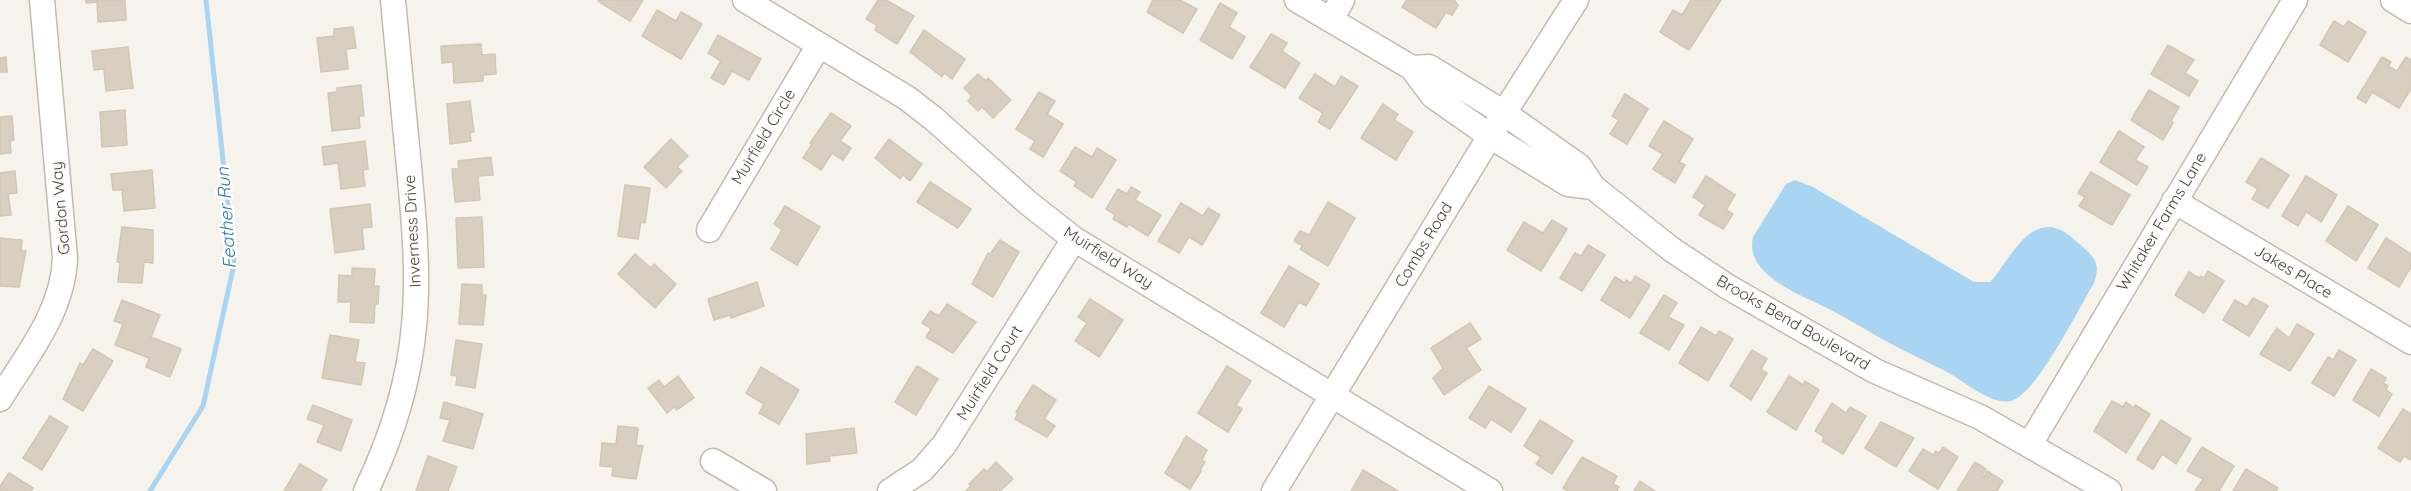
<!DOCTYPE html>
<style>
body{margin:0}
canvas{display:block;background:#f6f3ec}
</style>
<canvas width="2411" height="491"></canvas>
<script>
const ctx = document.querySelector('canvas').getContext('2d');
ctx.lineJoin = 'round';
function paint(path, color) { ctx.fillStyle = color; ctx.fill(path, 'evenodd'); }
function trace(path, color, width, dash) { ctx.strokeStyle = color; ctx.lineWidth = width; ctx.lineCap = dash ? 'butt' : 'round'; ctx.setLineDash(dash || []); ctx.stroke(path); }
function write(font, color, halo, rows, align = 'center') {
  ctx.font = font + ' Quicksand,sans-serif'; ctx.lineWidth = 5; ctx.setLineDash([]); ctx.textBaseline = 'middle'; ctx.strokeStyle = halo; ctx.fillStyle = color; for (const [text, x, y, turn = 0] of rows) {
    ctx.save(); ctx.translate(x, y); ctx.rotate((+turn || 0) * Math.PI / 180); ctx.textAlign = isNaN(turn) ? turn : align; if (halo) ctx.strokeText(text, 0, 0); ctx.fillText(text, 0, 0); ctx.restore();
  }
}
paint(new Path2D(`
 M1795,180L1813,187L1974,282H1990C2009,262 2030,209 2066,233C2072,237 2078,243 2084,248C2097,260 2100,266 2094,283C2079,308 2036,395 2011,401C1993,405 1968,385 1954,376C1935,365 1916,357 1897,347C1874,335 1852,321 1829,309C1807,298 1780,288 1763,270C1754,260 1750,250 1753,237L1786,184Z`), '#a9d4f2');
trace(new Path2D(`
 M150,491L203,406L234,264L206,0`), '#a9d4f2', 5);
const building = new Path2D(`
 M86,0H125L126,20L98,22L97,2L86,3Z
 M598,0H643L630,21L598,1Z
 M878,0H886L914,16L897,44L875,30L877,25L866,19Z
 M1153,0H1180L1197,9L1183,33L1147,12Z
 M1407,0H1454L1458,5L1452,15L1446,12L1436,28L1402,7Z
 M1691,0H1721L1689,50L1660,32L1673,10L1682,15Z
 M1220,3L1237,13L1229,27L1245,37L1232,59L1200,40Z
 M657,10L676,21L681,12L702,24L681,59L642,36Z
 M2334,21L2344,27L2348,21L2366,32L2348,62L2320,45Z
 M353,27L356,48L346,49L348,69L321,72L317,38L334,36V29Z
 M924,30L965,59L952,79L944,73L942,77L910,52Z
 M1271,34L1287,43L1282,51L1300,63L1285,88L1250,67Z
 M718,35L761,59L749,80L732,71L724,85L711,78L721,61L708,53Z
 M481,44L482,55L495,54L496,74L483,75V81L454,83L453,62L442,63L441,46Z
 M2168,45L2194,60L2185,73L2198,81L2189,96L2151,74Z
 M128,47L133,88L106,91L104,69L94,70L92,51Z
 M6,57L7,72H0V58Z
 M2382,57L2391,62L2388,66L2397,71L2406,57L2411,60V89L2399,108L2372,92L2366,103L2357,98Z
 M978,74L986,81L988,78L1011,100L993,118L982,107L978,111L968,101L972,96L964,88Z
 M1315,74L1335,87L1341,76L1358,86L1330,129L1318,122L1323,113L1299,98Z
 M361,85L364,116H359L360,128L332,131L328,93L337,92V88Z
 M2149,90L2179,107L2171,121L2173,123L2163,140L2131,120Z
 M1039,92L1055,101L1047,114L1063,124L1043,157L1030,149L1035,141L1016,129Z
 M1625,94L1648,109L1627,144L1610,134L1619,120L1612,116Z
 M470,101L474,132H470L471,141L450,144L447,104Z
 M1383,104L1398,114L1394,120L1413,132L1396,160L1361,138Z
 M125,110L127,145L102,147L100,112Z
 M831,113L851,126L840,141L851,148L843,160L832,153L821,170L803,158L812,144L810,143Z
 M12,116L14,140L10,141L11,153L0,154V117Z
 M1664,121L1693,139L1679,162L1685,165L1675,183L1653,169L1663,154L1649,146Z
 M2119,131L2144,147L2135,160L2148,167L2137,185L2100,162Z
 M671,139L688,156L677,167L682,171L666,188L644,167Z
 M889,139L922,164L910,181L903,175L900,179L875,158Z
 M365,141L368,169L363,170L365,186L341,189L338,163L324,165L322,147Z
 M1075,147L1092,157L1097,148L1116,160L1092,198L1074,186L1077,182L1060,171Z
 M491,157L493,175L478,176L480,200L455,202L452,169H459L458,161Z
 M2261,158L2289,175L2268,208L2252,199L2258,189L2246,182Z
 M152,170L155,208L124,211L122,190H113L111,174Z
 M15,171L17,193L8,194L11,215L0,216V173Z
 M2091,172L2130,195L2112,225L2079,206L2085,197L2078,193Z
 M1706,176L1735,195L1726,210L1733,214L1723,229L1699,215L1705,205L1693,197Z
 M2306,176L2337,195L2321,222L2306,212L2298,226L2282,216Z
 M930,182L971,209L958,228L917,202Z
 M625,185L650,188L645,223L641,222L638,239L618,236Z
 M1131,187L1140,192L1135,200L1161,215L1148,236L1129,224L1127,227L1113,219L1115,215L1106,209L1118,189L1127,194Z
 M1328,202L1355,218L1328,266L1300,249L1303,246L1294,241L1300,231L1309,235Z
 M1181,203L1203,216L1208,208L1220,215L1202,245L1189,237L1179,253L1158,241Z
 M370,204L372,227L362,228L364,249L335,253L330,209Z
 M785,206L820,227L797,265L771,249L782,230L774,224Z
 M2348,206L2378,225L2356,261L2326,241Z
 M482,217L484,267L458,268L456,218Z
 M1552,220L1567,229L1541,271L1507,250L1524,222L1543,233Z
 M122,227L153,230V263L144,262L142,283L118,282L120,263L117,262Z
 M0,238L22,240L21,251H26L19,287L0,286Z
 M2386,238L2411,254V267L2399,287L2368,268Z
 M1000,240L1019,252L993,297L972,284L988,253L990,254Z
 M1588,245L1605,255L1582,291L1560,278L1575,253L1581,256Z
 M635,254L651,268L654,264L676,284L655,308L618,274Z
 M1289,266L1319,284L1306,306L1299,302L1284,327L1261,313Z
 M352,268L375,269L374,286H379L378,304H375L374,323L350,322L351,302H338L339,275L352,276Z
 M2208,271L2224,281L2204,313L2175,295L2189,272L2199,278L2201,276L2204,278Z
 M1635,276L1650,285L1630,318L1601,300L1615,277L1625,283L1626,280L1631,283Z
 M757,282L764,306L731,318L730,315L714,320L708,299Z
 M462,284L482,285V295H486L483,325L459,324Z
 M1664,295L1677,303L1668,317L1684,325L1669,350L1640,333Z
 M2253,298L2268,306L2249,336L2223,320L2235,300L2247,307Z
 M1090,299L1123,320L1099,357L1075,341L1087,323L1078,317Z
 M122,300L160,315L151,337L181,349L170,377L146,367L149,358L115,345L123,324L114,321Z
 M947,304L976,322L953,353L926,337L931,329L922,323L930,311L939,316Z
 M1470,323L1481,339L1466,348L1481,370L1444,395L1433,378L1443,368L1431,348Z
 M2297,324L2314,334L2290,371L2260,354L2277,328L2289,338Z
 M1701,327L1716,336L1719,331L1733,339L1708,381L1679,363Z
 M330,335L359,340L355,362L365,363L361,385L322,378Z
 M456,340L482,344L475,388L456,385L457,376L451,375Z
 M93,349L113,361L83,411L63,399L80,363L83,365Z
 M1752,350L1767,359L1761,369L1767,373L1751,400L1730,386Z
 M2339,350L2356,360L2334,396L2312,383L2328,357L2333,360Z
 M917,366L938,379L916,415L895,402Z
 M1227,366L1251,381L1236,405L1242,409L1228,432L1198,413Z
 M761,367L799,390L779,424L759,413L764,404L746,393Z
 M2371,369L2386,378L2383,383L2388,386L2386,390L2392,394L2379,416L2353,400Z
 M678,376L694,398L677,410L674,407L667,413L648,388L659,380L664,387Z
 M1789,376L1803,385L1805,381L1819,390L1796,430L1767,412Z
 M1033,385L1056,400L1044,419L1055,426L1047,437L1015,419L1018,413L1016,412Z
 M1489,386L1526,409L1511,432L1491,419L1485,428L1469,418Z
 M2112,401L2123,407L2126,402L2134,408L2135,405L2150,414L2126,453L2094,431Z
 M444,402L483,414L473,449L443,441L450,420L440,418Z
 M1832,403L1846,413L1850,407L1866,416L1843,454L1822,441L1824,437L1815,431Z
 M313,405L352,420L341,451L317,442L324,425L307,419Z
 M2403,409L2411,414V460L2404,456L2400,462L2378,448Z
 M50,416L68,427L42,470L23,458Z
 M1540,420L1573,441L1552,474L1536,464L1541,457L1524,446Z
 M2161,420L2191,439L2176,464L2162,454L2153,469L2137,459Z
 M1881,422L1914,438L1896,467L1865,448Z
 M618,426L638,428L636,445L643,446L636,479L612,476L613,467L600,466L602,443L616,444Z
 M854,428L857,453L829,456L830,461L807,464L806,434Z
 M1186,436L1207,450L1202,460L1205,462L1200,470L1201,471L1190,489L1165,473Z
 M1943,447L1958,457L1938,489L1909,471L1923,449L1933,455L1936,451L1939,453Z
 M2202,447L2234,466L2219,491H2195L2203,479L2187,471Z
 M428,456L457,467L448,491H416Z
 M1582,457L1617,476L1613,484L1619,487L1617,491H1568L1563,488Z
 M996,462L1013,479L1000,491L998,489L996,491H966L971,486L969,484L984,469L987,472Z
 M1975,462L1986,469L1982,476L1984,477L1987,471L2003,481L1997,491H1957Z
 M300,464L327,480L320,491H284Z
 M2246,469L2278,488L2276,491H2233Z
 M1363,470L1398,491H1351Z
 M9,473L33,488L31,491H0V486Z
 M1640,481L1655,491H1634Z`);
paint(building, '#d8cfc1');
trace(building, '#d3c7b4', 1.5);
const minor = new Path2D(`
 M745,0L907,98L934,119L1027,202L1074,239L1490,491
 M1297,0L1412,68L1433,96L1490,136L1568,184L1593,187
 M2393,0L2411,11
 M1331,19L1342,0
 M1412,68L1429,67L1504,113L1579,166L1593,187L1671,249L1728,287L1875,371L1980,417L2109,491
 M2174,201L2411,342
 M709,230L819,45
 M0,399C27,355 63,312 65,258L42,0
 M2030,444L2295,0
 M713,461L764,491
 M366,491C391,439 409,383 414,326C419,273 414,221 409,167C404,112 398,56 393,0
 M890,491L922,470L944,445L1074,239
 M1274,491L1504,113L1576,0`);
trace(minor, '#c2bbae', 27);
trace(minor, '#fff', 24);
write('16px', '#4b4439', '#fff', [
 ["Muirfield Circle",764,137,-59],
 ["Gordon Way",61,208,-95],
 ["Whitaker Farms Lane",2162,222,-59],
 ["Inverness Drive",413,231,-93],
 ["Combs Road",1424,245,-59],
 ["Muirfield Way",1108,258,32],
 ["Jakes Place",2293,272,31],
 ["Brooks Bend Boulevard",1793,323,30],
 ["Muirfield Court",990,373,-58]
]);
write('italic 18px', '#2e7ab2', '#fff', [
 ["Feather Run",227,218,-94]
]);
</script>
